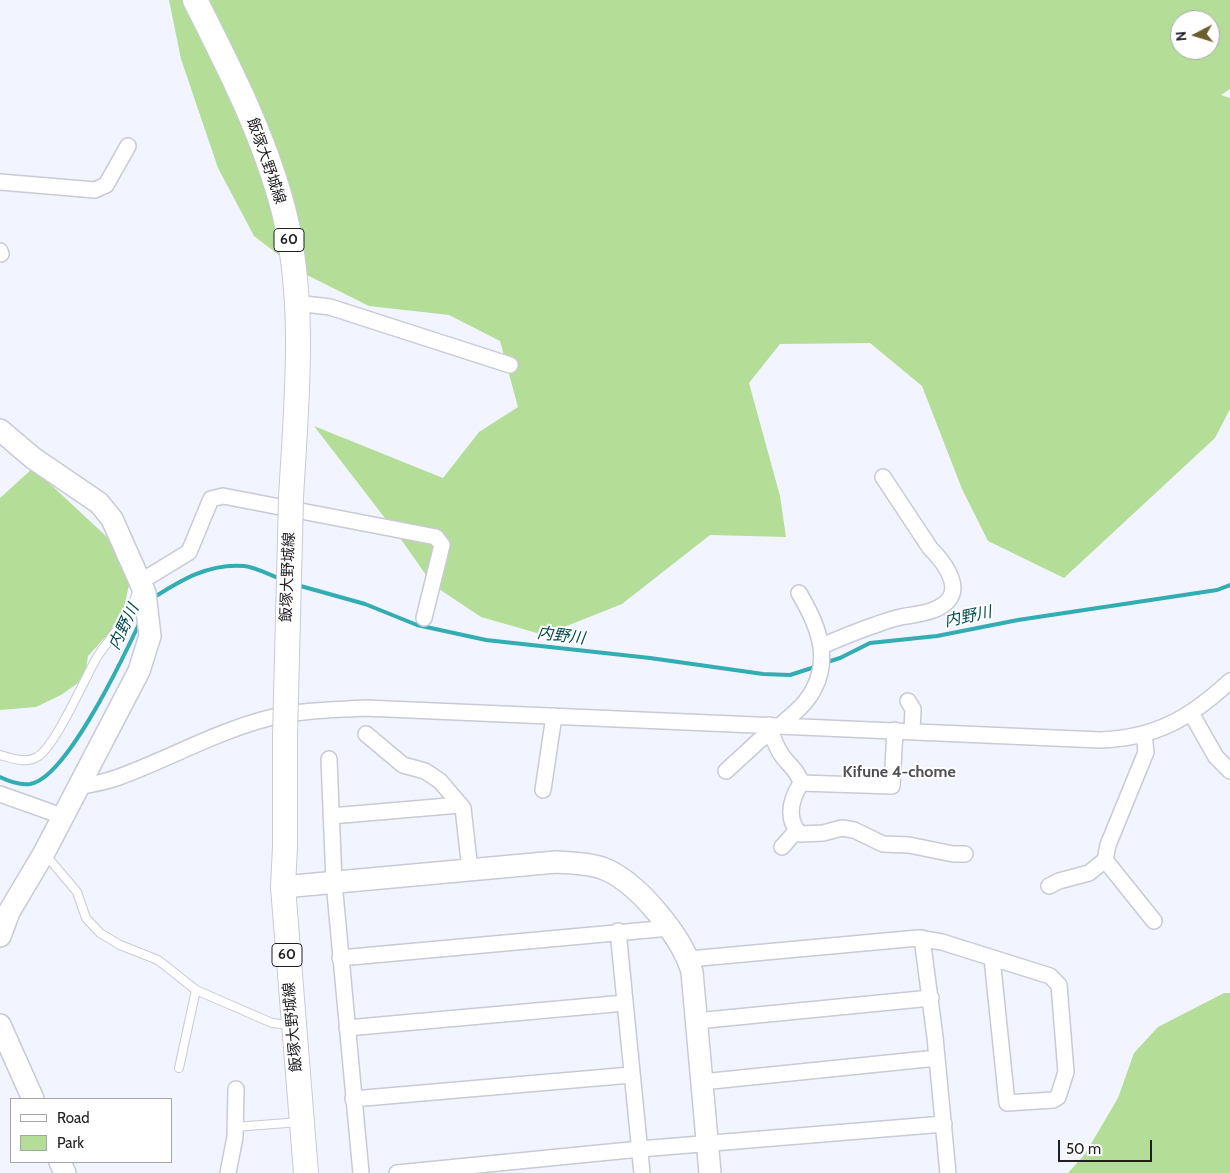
<!DOCTYPE html>
<meta charset="utf-8">
<style>
body{margin:0}
#map{position:relative;width:1230px;height:1173px;overflow:hidden;background:#f2f4ff;font-family:Cabin,sans-serif}
canvas{display:block}
.legend{position:absolute;left:10px;top:1098px;width:162px;height:65px;box-sizing:border-box;background:#fff;border:1px solid #a5a5a7;margin:0;padding:6px 9px;list-style:none;font-size:15px;color:#1f1f23}
.legend li{display:flex;align-items:center;gap:10px;height:25px}
.legend b{width:25px;border:1px solid #a5a5a7}
.north{position:absolute;left:1170px;top:10px;width:50px;height:50px;box-sizing:border-box;background:#fff;border:1px solid #a5a5a7;border-radius:50%;rotate:265deg;font-size:14px;font-weight:700;line-height:20px;text-align:center;color:#1f1f23}
.north::after{content:'';display:block;margin:auto;width:18px;height:22px;background:#6b602c;clip-path:polygon(50% 0,100% 100%,50% 72%,0 100%)}
.scale{position:absolute;left:1058px;top:1140px;width:94px;height:22px;box-sizing:border-box;border:2px solid #1f1f23;border-top:0;padding-left:6px;font-size:15px;line-height:18px;white-space:nowrap;color:#1f1f23;-webkit-text-stroke:4px #fff;paint-order:stroke}
</style>
<div id="map">
<canvas width="1230" height="1173"></canvas>
<ul class="legend">
<li><b style="height:6px;background:#fff"></b>Road</li>
<li><b style="height:14px;background:#b4de98"></b>Park</li>
</ul>
<div class="north">N</div>
<div class="scale">50 m</div>
</div>
<script>
const ctx = document.querySelector('canvas').getContext('2d');
ctx.lineJoin = 'round';
function paint(path, color) { ctx.fillStyle = color; ctx.fill(path, 'evenodd'); }
function trace(path, color, width, dash) { ctx.strokeStyle = color; ctx.lineWidth = width; ctx.lineCap = dash ? 'butt' : 'round'; ctx.setLineDash(dash || []); ctx.stroke(path); }
function write(font, color, halo, rows, align = 'center') {
  ctx.font = font + ' Cabin,"Noto Sans JP",sans-serif'; ctx.lineWidth = 4; ctx.setLineDash([]); ctx.textBaseline = 'middle'; ctx.strokeStyle = halo; ctx.fillStyle = color; for (const [text, x, y, turn = 0] of rows) {
    ctx.save(); ctx.translate(x, y); ctx.rotate((+turn || 0) * Math.PI / 180); ctx.textAlign = isNaN(turn) ? turn : align; if (halo) ctx.strokeText(text, 0, 0); ctx.fillText(text, 0, 0); ctx.restore();
  }
}
paint(new Path2D(`
 M169,0H1230V89L1221,95L1230,98V409L1215,438L1064,578L988,541L962,489L922,386L870,343L780,344L749,383L780,496L786,537L710,535L622,604L544,635L481,617L433,585L398,535L314,426L443,478L479,432L518,407L500,341L449,315L369,306L301,272L254,236L218,168L181,59ZM1180,20H1210V50H1180Z
 M33,468L107,537L130,581L124,607L109,633L88,656L86,668L78,683L61,695L36,707L0,710V498Z
 M1224,993H1230V1173H1068L1085,1154L1118,1098L1134,1053L1158,1027Z`), '#b4de98');
trace(new Path2D(`
 M297,585L365,604L417,625L486,640L650,658L763,674L790,675L818,666
 M153,598C181,580 209,563 244,566C255,567 270,575 281,579
 M824,663L840,658L870,643L937,636L1018,620L1217,590L1230,585
 M0,777C8,781 20,785 30,784C66,779 124,656 139,624`), '#32adb1', 4);
const lane = new Path2D(`
 M0,755C11,758 26,764 37,757C55,747 84,680 96,659C110,636 131,618 137,591
 M45,854L77,892L86,918L100,933L120,945L158,960L196,990
 M179,1068L196,990L272,1023L291,1025
 M235,1127L300,1122`);
const street = new Path2D(`
 M0,182L95,190L106,185L128,146
 M0,251L1,254
 M296,303L330,307L510,365
 M140,582L189,552L211,499L223,496L436,537L442,545L424,618
 M822,646C838,639 855,632 872,626C881,623 891,619 901,617C916,614 940,613 950,598C960,582 941,559 930,548L883,477
 M908,701L913,709L912,731
 M1191,713L1216,757L1230,771
 M769,725C772,735 775,745 781,754C788,765 798,770 801,783C791,799 785,818 800,834L823,833L842,828L854,830L883,844L909,845L953,854H965
 M781,725C789,717 799,710 806,701C834,665 820,628 799,593
 M366,734L403,765L425,771L440,781L463,808L470,870
 M1144,734L1146,752L1108,845L1105,860L1154,921
 M329,759L334,882L361,1173
 M726,771L763,737H772
 M801,783L892,786L895,730
 M78,787C92,784 106,782 119,777C171,758 219,730 273,717C303,710 334,710 365,708L1100,740C1156,738 1190,718 1230,681
 M543,790L554,716
 M0,794L62,816
 M331,816L460,805
 M782,847L797,830
 M1049,886L1059,881L1089,873L1105,860
 M618,931L642,1173
 M922,938L935,1037L948,1173
 M340,958L670,928
 M689,959L918,938L942,942L1050,976L1059,985L1066,1072L1058,1097L1053,1100L1007,1103L992,958
 M696,1021L931,998
 M347,1028L625,1003
 M702,1082L937,1058
 M353,1099L631,1075
 M228,1173L235,1137L236,1089
 M397,1173L640,1149L944,1124`);
const secondary = new Path2D(`
 M0,430L33,458L99,503L112,519L145,593L150,636L139,671L44,853L9,912L0,936
 M283,887L556,862C571,863 588,863 602,868C636,880 683,937 692,972L710,1173
 M0,1025L33,1099
 M60,1162L65,1173`);
const primary = new Path2D(`
 M195,0C230,69 265,138 284,212C307,305 296,405 291,498
 M285,737V847L283,887L306,1173`);
trace(lane, '#c8cad4', 10);
trace(street, '#c8cad4', 18);
trace(secondary, '#c8cad4', 24);
trace(primary, '#c8cad4', 26);
trace(lane, '#fff', 8);
trace(street, '#fff', 15);
trace(secondary, '#fff', 21);
trace(primary, '#fff', 24);
const primaryBridge = new Path2D(`
 M285,737L291,498`);
trace(primaryBridge, '#c8cad4', 26, []);
trace(primaryBridge, '#fff', 24);
for (const [x, y, w] of [
 [289,240,30],
 [287,955,30]
]) { const box = new Path2D(); box.roundRect(x - w / 2, y - 11.5, w, 23, 4); ctx.fillStyle = '#fff'; ctx.fill(box); trace(box, '#1f1f23', 1); }
write('bold 14px', '#1f1f23', null, [
 ["60",289,240],
 ["60",287,955]
]);
write('15px', '#1f1f23', '#fff', [
 ["飯塚大野城線",266,161,71],
 ["飯塚大野城線",288,577,-88],
 ["飯塚大野城線",293,1027,-95]
]);
write('italic 16px', '#004b4d', '#fff', [
 ["内野川",968,617,-12],
 ["内野川",124,627,-64],
 ["内野川",561,636,7]
]);
write('bold 16px', '#4d4e57', '#fff', [
 ["Kifune 4-chome",899,772]
]);
</script>
